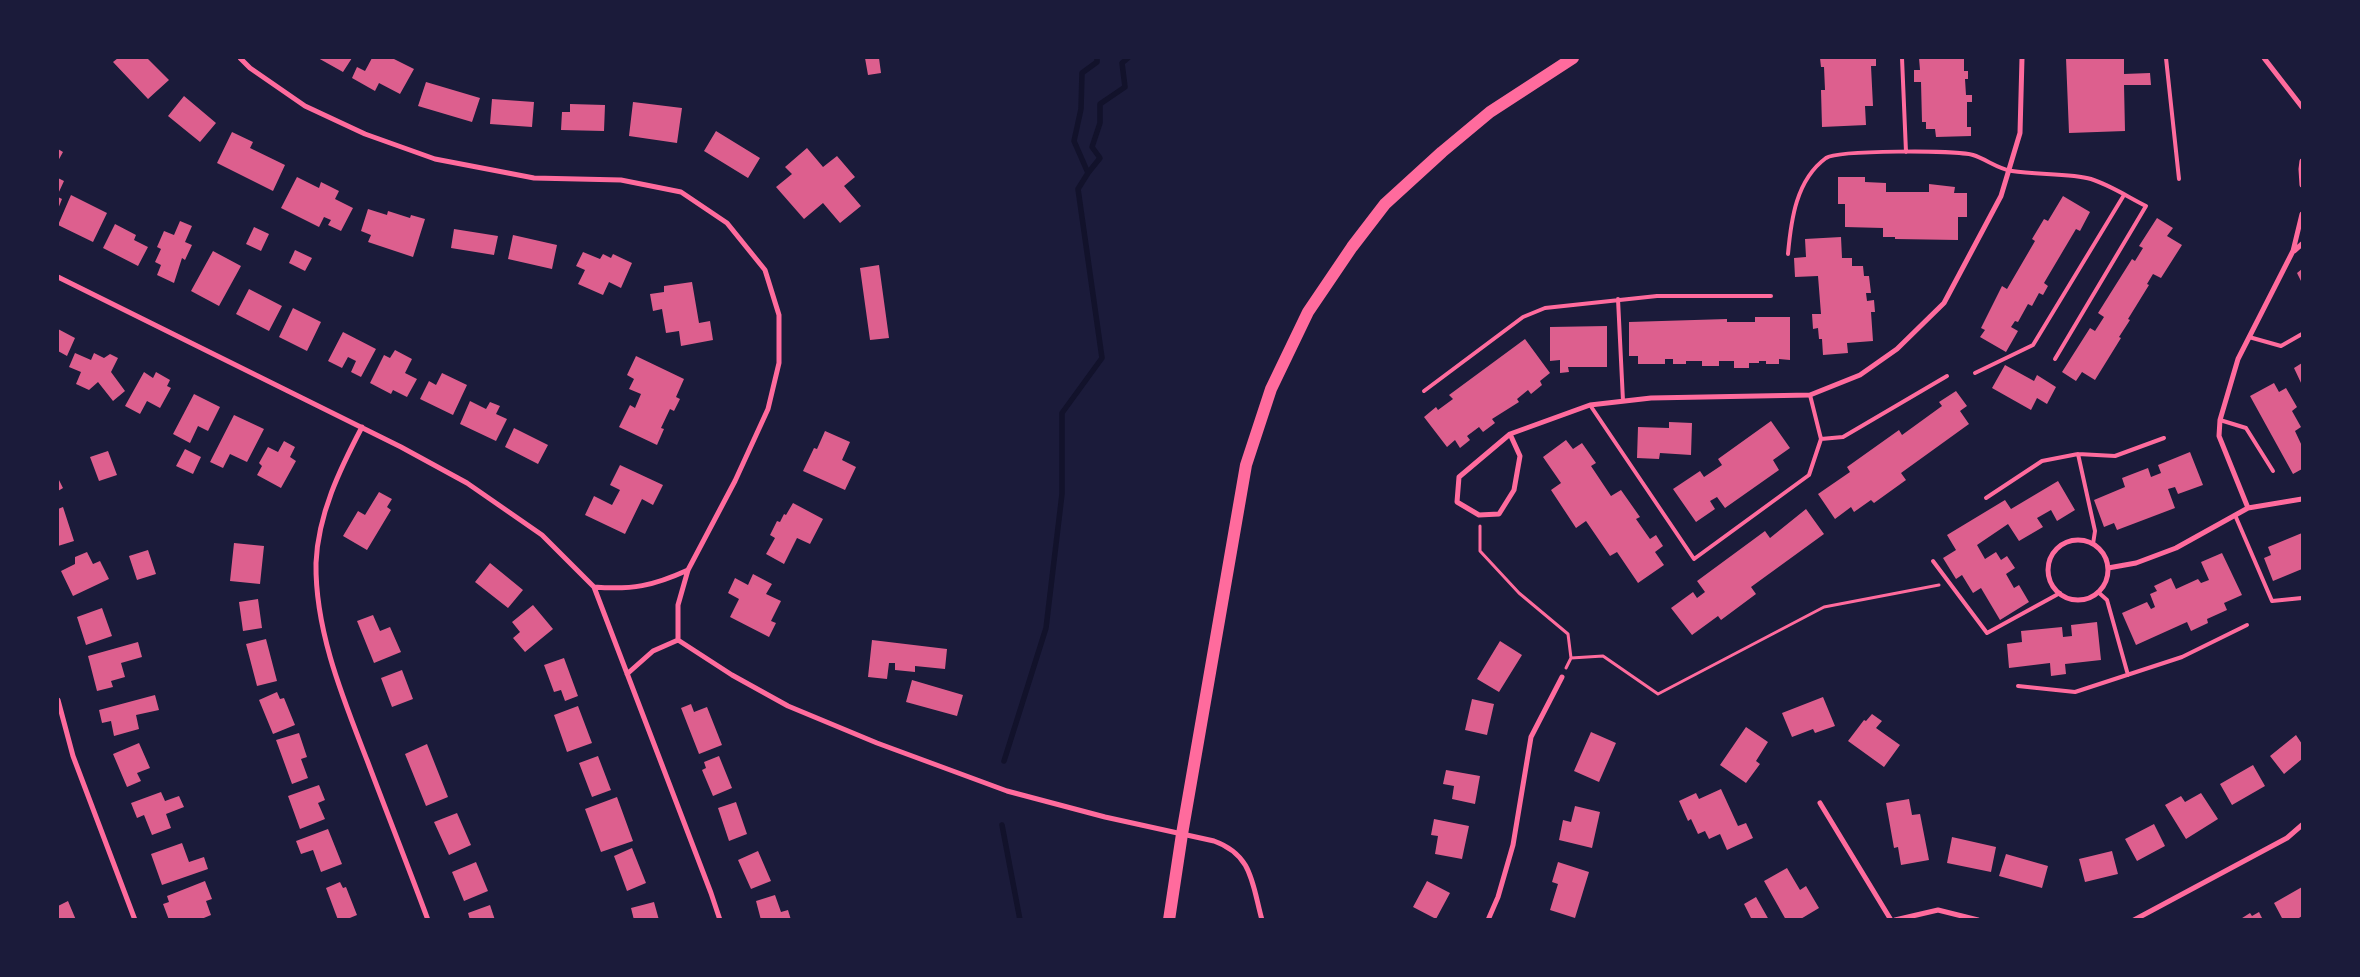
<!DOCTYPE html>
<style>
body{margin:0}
#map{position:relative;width:2360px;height:977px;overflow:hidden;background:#1b1b3a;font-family:"Sofia Sans Condensed",sans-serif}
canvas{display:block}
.frame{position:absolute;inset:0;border:59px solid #1b1b3a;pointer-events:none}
</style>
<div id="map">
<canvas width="2360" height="977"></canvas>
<div class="frame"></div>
</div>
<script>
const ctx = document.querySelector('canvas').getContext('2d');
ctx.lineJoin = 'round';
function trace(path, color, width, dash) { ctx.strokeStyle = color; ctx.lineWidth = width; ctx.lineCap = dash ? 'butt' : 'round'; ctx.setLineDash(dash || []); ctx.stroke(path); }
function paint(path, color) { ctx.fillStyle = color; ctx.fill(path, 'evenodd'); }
trace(new Path2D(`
 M1088,173L1100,158L1092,147L1100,123V104L1125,87L1122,63L1128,58
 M1004,761L1046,628L1062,494V413L1102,358L1078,189L1088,173L1074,141L1081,109L1082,73L1097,62V58
 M1002,825L1020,920`), '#12122b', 5.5);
paint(new Path2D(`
 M118,58H147L169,80L148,99L113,62Z
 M318,58H352L343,72Z
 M372,58H392L414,69L400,94L379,83L375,91L352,78L357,67L365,71Z
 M865,58H879L881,73L868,75Z
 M1820,58H1876V66H1871L1873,106H1865L1866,125L1822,127L1821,90H1825L1824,67H1821Z
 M1919,58H1964V71H1968V79H1965L1966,95H1972V102H1967V127H1971V136L1936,137L1935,129H1926V122H1922L1921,82H1914V70H1920Z
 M2066,58H2124V74L2150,73L2151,85H2124L2125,131L2069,133Z
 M426,82L480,98L472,122L418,106Z
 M184,96L216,123L200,142L168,116Z
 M492,99L534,102L532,127L490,124Z
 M633,102L682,108L677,143L629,136Z
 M570,104L605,105L604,131L561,130L562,112H570Z
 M716,131L760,158L748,178L704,151Z
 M232,132L253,142L250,148L285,165L273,191L217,163Z
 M807,148L823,167L837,156L855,177L844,186L861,206L840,223L823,203L804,219L776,187L792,174L785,167Z
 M58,149L63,152L58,161Z
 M297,177L319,188L321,182L339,191L335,199L353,208L341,231L328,225L331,220L324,217L319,227L281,208Z
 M1838,177H1865V182L1886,183V192H1929V184L1955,187L1954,193H1967V217H1958V240L1895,239V237H1883V228L1845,227V204H1838Z
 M58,178L64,181L58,194Z
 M71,195L107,213L93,242L58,225Z
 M2063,196L2090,212L2080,231L2076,229L2044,283L2048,286L2043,295L2039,293L2032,306L2028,304L2018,322L2015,321L2011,327L2018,331L2006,352L1980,337L1985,330L1981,328L2002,286L2007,289L2035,241L2032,239L2044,219L2048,221Z
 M58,197L62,199L58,209Z
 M368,209L387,215L388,211L410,218L411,215L425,219L413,257L368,242L371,235L361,231Z
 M2157,218L2173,228L2167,236L2182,245L2161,278L2153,274L2147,284L2149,285L2128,319L2130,320L2119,337L2121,338L2095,380L2082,372L2076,381L2062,372L2090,328L2095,331L2104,317L2098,313L2132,259L2135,261L2143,248L2139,246Z
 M180,221L192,226L185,242L192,245L185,260L182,258L174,283L157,275L161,265L155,262L161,249L157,247L164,231L174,235Z
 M115,224L136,235L134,240L148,247L138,266L103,248Z
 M254,227L269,234L261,251L246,244Z
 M454,229L498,236L494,255L451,248Z
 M513,235L557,245L552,269L508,259Z
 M1841,237L1842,258H1852V266H1863L1864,276H1869L1871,293H1866L1867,301L1874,300L1875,312H1871L1873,341L1847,343L1848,353L1823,355L1822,339H1819L1818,328L1813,329L1812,314H1821L1818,276L1795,277L1794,258L1806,257L1805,239Z
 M295,250L312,258L305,271L289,263Z
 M213,251L241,266L219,306L191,291Z
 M583,252L600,259L603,254L611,258L613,254L632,263L621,288L609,282L603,295L578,284L585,270L576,266Z
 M879,265L889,338L870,340L860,268Z
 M2302,269V283L2297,273Z
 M692,282L699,323L710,321L713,340L681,346L679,331L666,333L662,309L653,311L650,294L664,292V286Z
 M249,289L282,306L269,331L236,314Z
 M293,308L321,322L307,351L279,337Z
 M1755,317H1790V360L1779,359V364H1766V361H1759V363H1749V368H1734V361H1719V366H1702V361H1686V364H1673V359H1665V364H1638V356H1629V322L1727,319V322H1755Z
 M1607,326V367H1568L1569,372L1560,373V360L1550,361V327Z
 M58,329L75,338L67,356L58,351Z
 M343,332L376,349L361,377L351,372L356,361L348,357L342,368L328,361Z
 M1525,339L1550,373L1540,381L1542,385L1531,394L1528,390L1517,399L1519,402L1492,419L1495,423L1483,432L1479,427L1467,436L1470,440L1460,448L1455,440L1447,447L1424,417L1436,407L1438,410L1453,399L1449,395Z
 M395,350L412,359L405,373L417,379L407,397L393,390L391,394L370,383L384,355L390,358Z
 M75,353L91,360L94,353L104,358L110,354L118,358L111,372L125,391L113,401L98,382L89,390L76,384L81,372L69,367Z
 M636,356L684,379L676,397L680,399L674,411L670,409L661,428L664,429L657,445L619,427L630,405L635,408L641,394L629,389L634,379L627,375Z
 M2302,363V385L2294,368Z
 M2005,365L2034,381L2037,375L2056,387L2047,404L2037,398L2031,410L1992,388Z
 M144,372L153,378L156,372L170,380L167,386L171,388L160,408L147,401L140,414L125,406Z
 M442,373L467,385L453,415L420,399L429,381L436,385Z
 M2274,383L2279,392L2286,388L2297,407L2292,411L2301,427L2295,431L2302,446V469L2293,474L2250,396Z
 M1956,391L1967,406L1960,411L1969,424L1901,473L1906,480L1874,503L1871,500L1854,512L1851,507L1835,519L1818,494L1850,472L1847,467L1899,430L1902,435L1942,406L1939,402Z
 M194,394L220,407L208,431L198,426L190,443L173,434Z
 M470,401L486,409L490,402L500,406L496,414L507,419L496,441L460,424Z
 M234,415L264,429L247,462L230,454L223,468L210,462Z
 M1771,421L1790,448L1773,460L1779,470L1725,508L1717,497L1710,501L1715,509L1696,522L1673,489L1700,471L1704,477L1722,465L1718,459Z
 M1669,422L1692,423L1691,455L1660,453L1659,459L1637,458L1638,427L1669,428Z
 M514,428L548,445L538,464L505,447Z
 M825,431L850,442L842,460L856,467L845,490L803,471L814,448L817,449Z
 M1566,440L1573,449L1582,443L1596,463L1591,466L1611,496L1621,490L1640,517L1636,519L1650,539L1656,535L1663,546L1655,552L1664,565L1638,583L1617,552L1610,556L1586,521L1576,528L1551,490L1561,483L1543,457Z
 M284,441L295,447L290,457L296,461L281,488L257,475L262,466L259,463L268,447L278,452Z
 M185,449L201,457L193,474L176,466Z
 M108,451L117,475L99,481L90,457Z
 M2190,452L2203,485L2178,494L2175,487L2168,489L2175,508L2117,530L2114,523L2104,527L2094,500L2125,487L2122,478L2148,468L2151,477L2161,473L2158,465Z
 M620,465L663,485L653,505L642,499L625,534L585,515L594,496L612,505L620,490L610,485Z
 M58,478L63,488L58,491Z
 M2058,481L2075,510L2057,521L2051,510L2037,518L2043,527L2019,541L2008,524L1977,545L1985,559L1996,552L2001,560L2007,556L2015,568L2006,574L2014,588L2019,585L2029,602L2000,620L1981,588L1973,593L1962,575L1956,579L1943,558L1956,550L1947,535L2005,500L2011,509Z
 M379,492L392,499L387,507L391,510L367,550L343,536L358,511L365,515Z
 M793,503L823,519L810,544L797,538L784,564L766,554L775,538L770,535L777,521L780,522L784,514L786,515Z
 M63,507L74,541L58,546V509Z
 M1806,509L1824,534L1751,587L1756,594L1721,620L1718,616L1692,635L1671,608L1693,592L1697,598L1705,592L1697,581L1765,531L1770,538Z
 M2302,533V569L2273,581L2264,558L2271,555L2268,547Z
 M234,543L264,546L260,584L230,581Z
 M148,550L156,574L137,580L129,556Z
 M87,552L93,564L100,561L109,579L73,596L61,571L75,564V557Z
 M2222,553L2242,595L2224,603L2227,610L2207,619L2208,623L2191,631L2187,622L2136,645L2122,613L2147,602L2151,609L2155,607L2150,594L2157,591L2154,586L2171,578L2176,589L2198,579L2201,583L2209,580L2201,562Z
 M490,563L523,590L508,608L475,582Z
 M753,574L772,584L766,594L781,601L771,621L776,623L769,637L730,617L739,599L728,593L735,578L748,585Z
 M258,599L262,628L243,631L239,602Z
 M533,605L553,629L525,652L513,638L520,632L512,622Z
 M102,608L112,636L86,645L77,617Z
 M373,615L380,631L390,627L401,652L374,663L357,621Z
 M2097,622L2101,660L2065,664L2066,674L2051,676L2050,663L2009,668L2007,644L2022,642L2021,631L2062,627L2063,637L2072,636L2071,625Z
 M266,639L277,681L257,686L246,644Z
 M872,640L947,649L945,669L915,666V672L895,670V663H889L887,679L868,677Z
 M1500,641L1522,655L1499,692L1477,679Z
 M138,642L142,657L121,663L125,677L111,681L113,687L97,691L88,656Z
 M564,658L578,696L565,701L561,690L554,692L544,665Z
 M402,670L413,699L392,707L381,678Z
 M912,680L963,695L957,716L906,702Z
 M277,692L280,699L284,698L295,725L273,734L259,700Z
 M155,695L159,710L136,715L139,729L114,736L111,721L102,723L99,710Z
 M1823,697L1835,726L1815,733L1813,729L1792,737L1782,713Z
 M1472,699L1494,704L1487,735L1465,730Z
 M691,704L694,712L707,707L722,745L699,754L681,708Z
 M578,706L592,743L567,752L554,715Z
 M1872,714L1882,721L1876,728L1900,745L1884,767L1848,741L1864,720L1866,721Z
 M1746,727L1768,742L1756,761L1760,764L1746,783L1720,765Z
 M1591,732L1616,743L1599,782L1574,771Z
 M299,733L307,757L301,759L308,778L292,784L276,740Z
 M2296,735L2302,744V759L2284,774L2270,756Z
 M139,743L150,768L137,773L141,781L127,787L113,754Z
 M427,744L448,797L426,806L405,754Z
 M598,756L611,790L592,797L579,763Z
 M719,756L732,788L713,796L702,770L706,768L704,762Z
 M2253,765L2265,786L2232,805L2220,784Z
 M1446,770L1480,776L1475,804L1452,799L1454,786L1443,784Z
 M319,785L325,800L318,803L325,819L300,829L288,796Z
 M1721,789L1738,826L1746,823L1753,838L1727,850L1720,834L1709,839L1705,831L1698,834L1691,819L1688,821L1679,801L1696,793L1699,799Z
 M161,792L165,801L179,796L184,807L166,814L171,828L152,835L144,815L137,818L131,803Z
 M2201,793L2218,819L2186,839L2165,805L2181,796L2185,802Z
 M617,797L633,841L601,852L585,809Z
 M1909,799L1912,815L1920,814L1929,860L1901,865L1898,847L1894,848L1886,803Z
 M736,802L747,834L729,841L718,808Z
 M1575,806L1600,812L1592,848L1559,840L1563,820L1571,822Z
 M457,813L471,845L449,855L434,822Z
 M1434,819L1469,826L1462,859L1435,854L1438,836L1431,835Z
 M2154,824L2165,846L2137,861L2125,839Z
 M328,829L342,864L321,872L313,850L301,854L296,841Z
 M1952,837L1996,847L1991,872L1947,863Z
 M182,843L189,862L204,857L208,869L162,885L151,854Z
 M632,848L646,883L627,891L614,856Z
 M758,851L771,881L751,889L738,860Z
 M2112,851L2118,874L2085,882L2079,859Z
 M2006,854L2048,866L2042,888L1999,876Z
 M476,862L488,891L464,901L452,872Z
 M1558,862L1589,872L1575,918L1550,910L1558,884L1552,882Z
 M1787,868L1800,890L1806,886L1819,908L1799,920H1786L1764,881Z
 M205,881L212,899L206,901L211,915L199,920H169L163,904L169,902L167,896Z
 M1427,881L1450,893L1436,919L1413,907Z
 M340,882L343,888L346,887L357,915L345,920H338L326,888Z
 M2302,887V916L2296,920H2283L2274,903Z
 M775,895L781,912L788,910L791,920H761L756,901Z
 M1756,897L1769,920H1748L1751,918L1744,904Z
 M68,901L76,920H58V906Z
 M654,902L659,920H634L631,908Z
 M490,905L495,920H470L468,913Z
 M2259,912L2263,920H2239L2250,913L2252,916Z`), '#dd5f8e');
trace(new Path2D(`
 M1480,526V551L1519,593L1568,634L1571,658L1566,668
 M1571,658L1603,656L1658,694L1824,607L1939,585`), '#ff6b9d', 3);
trace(new Path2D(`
 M1902,58L1906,152
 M2166,58L2179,179
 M1788,254C1791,220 1796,180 1826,158C1838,150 1957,150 1973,155C1986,159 1998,169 2012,171C2035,175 2071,173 2091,179C2110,185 2128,197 2146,206L2055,359
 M1618,299L1623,401
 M2249,337L2281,346L2302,334
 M1975,373L2033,345L2124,195
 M1424,391L1523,317L1545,308L1657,296H1771
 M1810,395L1821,439
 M1590,405L1694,559L1809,475L1821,439L1843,437L1947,376
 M2220,420L2246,428L2273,471
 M2078,454L2095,531L2093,544
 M1986,498L2042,461L2078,454L2115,456L2164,438
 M2235,515L2272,601L2302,598
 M1933,561L1987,633L2060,593
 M2098,592L2107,600L2128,675
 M2018,686L2075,692L2182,657L2247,625`), '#ff6b9d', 4);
trace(new Path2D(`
 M240,58L250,68L305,106L365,134L435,159L534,178L621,180L681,192L727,223L765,270L779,315V363L768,409L735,481L688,570L678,605V640
 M2264,58L2302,107
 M2302,161L2301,169L2302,185
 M2294,251L2302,244
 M58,277L401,447L467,483L542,535L594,587L711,893L720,920
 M362,427C340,469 318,514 316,563C315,631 343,698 367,760C387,813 408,866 428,920
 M1510,434L1520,456L1514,490L1499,514L1479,515L1457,502L1459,477L1510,434L1590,405L1651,398L1810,395L1860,375L1897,349L1944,303L2001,196L2020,133L2022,58
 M2248,508L2219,436L2220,420L2238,359L2293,251L2302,214
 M2048 570a30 30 0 1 1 60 0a30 30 0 1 1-60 0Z
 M2108,568L2136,563L2176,548L2248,508L2302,499
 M594,587C632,590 653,586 688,570
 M678,640L732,675L788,706L877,743L1007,791L1105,817L1214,841C1253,855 1252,884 1262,920
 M627,674L653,651L678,640
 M58,700L73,756L135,920
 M1820,803L1891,920
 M1488,920L1498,897L1513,845L1531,737L1562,677
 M1895,920L1938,910L1978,920
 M2134,920L2287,838L2302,825`), '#ff6b9d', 5);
trace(new Path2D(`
 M1169,920L1182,834L1246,465L1271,389L1308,312L1352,247L1385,204L1442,152L1490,112L1573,58`), '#ff6b9d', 12);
</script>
